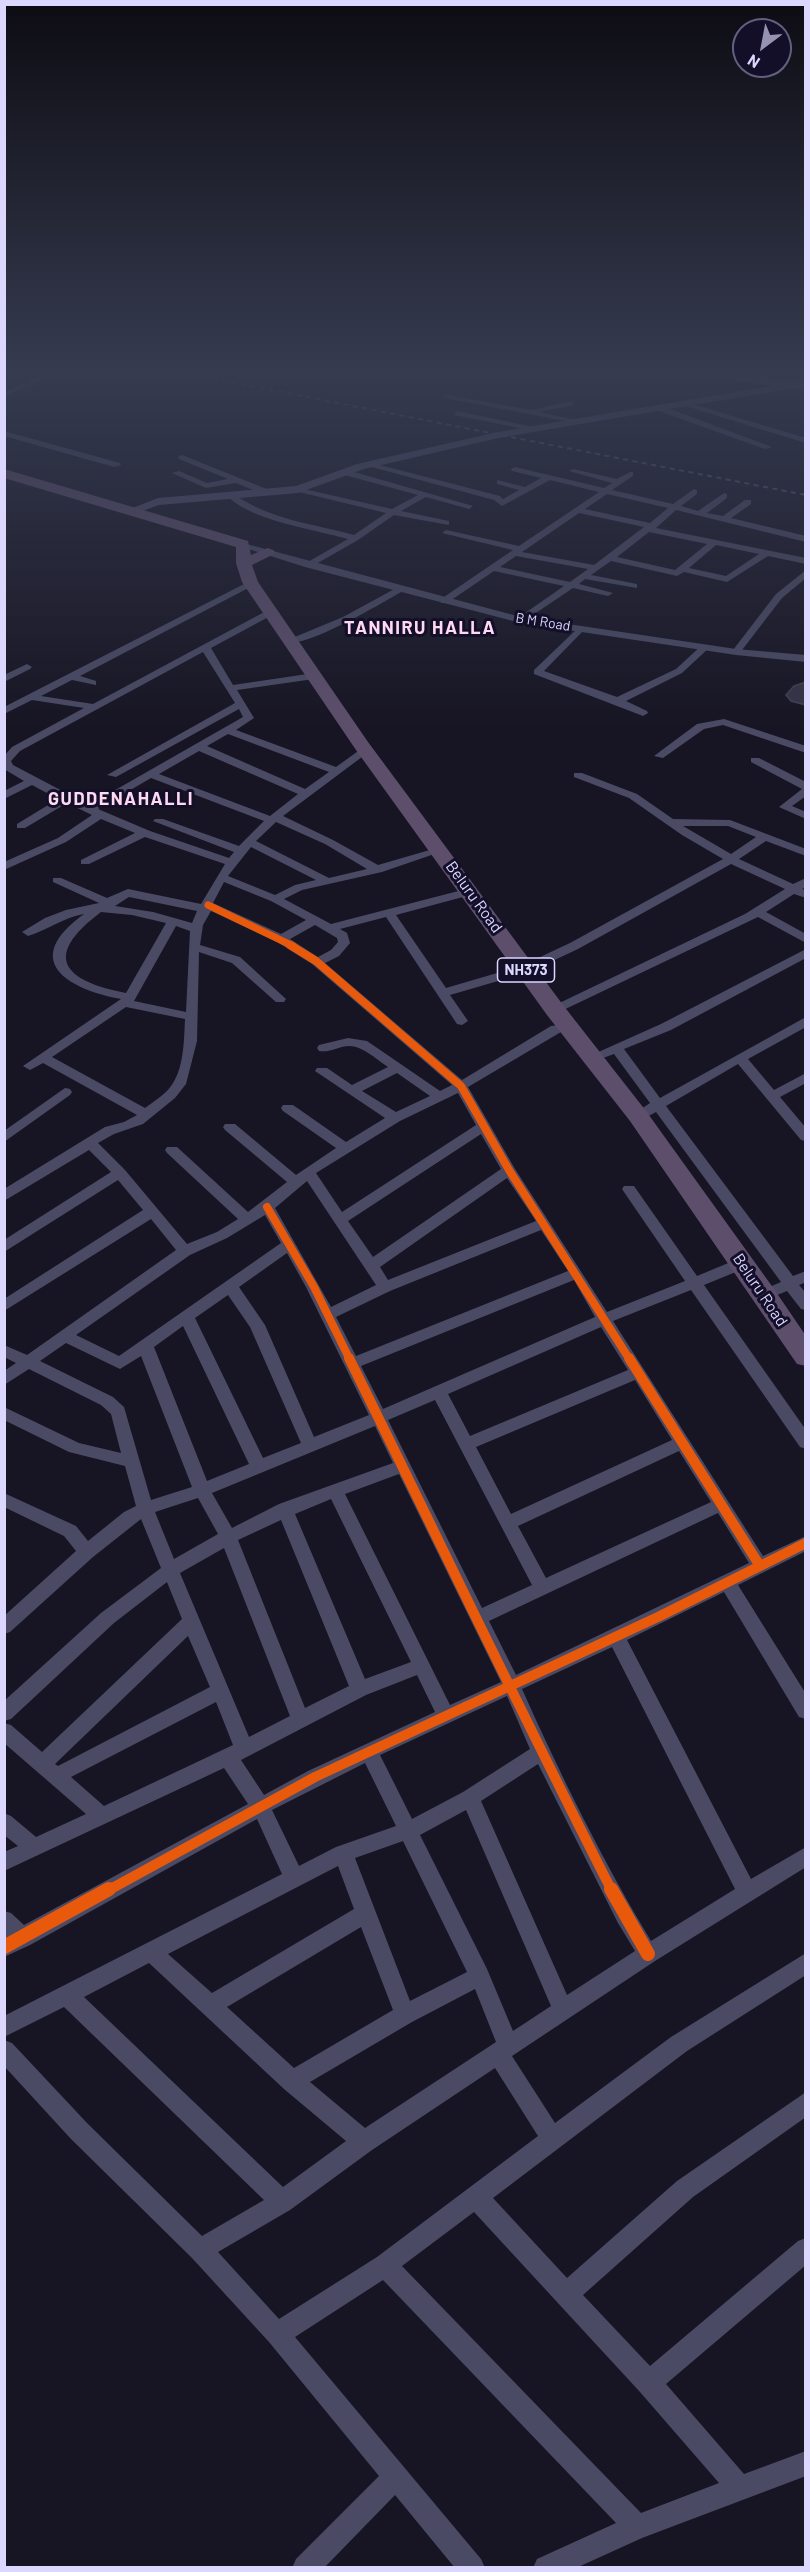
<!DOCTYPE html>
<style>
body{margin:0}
#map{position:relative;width:810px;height:2572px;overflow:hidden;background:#171523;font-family:Barlow,sans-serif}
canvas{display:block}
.frame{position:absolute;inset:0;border:6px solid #dbd7ff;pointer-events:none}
.north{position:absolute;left:732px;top:18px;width:60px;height:60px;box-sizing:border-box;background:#130f29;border:2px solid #635f7f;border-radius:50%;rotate:212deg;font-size:16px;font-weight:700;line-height:24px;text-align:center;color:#dbd7ff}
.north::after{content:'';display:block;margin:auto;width:21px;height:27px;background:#9693b2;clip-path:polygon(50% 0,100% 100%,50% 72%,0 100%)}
</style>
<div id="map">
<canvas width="810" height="2572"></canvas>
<div class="frame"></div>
<div class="north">N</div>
</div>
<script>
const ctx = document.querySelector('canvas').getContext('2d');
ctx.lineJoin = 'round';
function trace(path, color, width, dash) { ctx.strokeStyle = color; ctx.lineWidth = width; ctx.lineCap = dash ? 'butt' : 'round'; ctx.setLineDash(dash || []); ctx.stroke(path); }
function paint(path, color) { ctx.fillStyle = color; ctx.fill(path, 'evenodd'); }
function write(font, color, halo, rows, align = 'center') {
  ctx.font = font + ' Barlow,sans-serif'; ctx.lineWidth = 6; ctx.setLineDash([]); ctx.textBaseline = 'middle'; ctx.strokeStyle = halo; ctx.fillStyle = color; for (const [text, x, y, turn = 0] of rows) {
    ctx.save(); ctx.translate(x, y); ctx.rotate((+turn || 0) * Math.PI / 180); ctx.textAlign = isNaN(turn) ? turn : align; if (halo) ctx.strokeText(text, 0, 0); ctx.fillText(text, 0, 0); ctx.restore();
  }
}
trace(new Path2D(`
 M4,400L64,373`), '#0c2449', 2);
const building = new Path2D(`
 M806,682V705L791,701L786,695L794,686Z`);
paint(building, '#353345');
trace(building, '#434057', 1.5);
paint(new Path2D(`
 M48,373H58L4,397V392Z
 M442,394L532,410L571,401L574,405L539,412L585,422L581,424L445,398Z
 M682,401L806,438V443L682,405Z
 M656,406H662L772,447L765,449L656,410Z
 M457,411L534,427L538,429L534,431L454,415Z
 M4,431L120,463L121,465L114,467L4,436Z
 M182,455L269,490L270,492L263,494L236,483L206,488L172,473L179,471L207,483L228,479L179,459L178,457Z
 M368,462L500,496L503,499L519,490L497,484V480L525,487L541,478L512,471L511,469L515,467L604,488L612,483L569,471L573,469L617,479L630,472H633V476L612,490L673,504L694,489L697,490V494L681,506L698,511L724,493L727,494V498L707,513L723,516L745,500H751V504L731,518L806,536V542L676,510L656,528L806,558V564L768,556L727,582L684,572L677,576L611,561L591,575L637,584V588L585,579L579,584L613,593L608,596L573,588L521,623L516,620L518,618L564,586L494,571L447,603H441V599L513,550L442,533L446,530L519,546L599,492L550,480L502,506L494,500L368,466ZM607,494L668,508L650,523L585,509ZM579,513L644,527L594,565L522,552ZM649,532L707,544L675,570L617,557ZM716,545L759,554L726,576L689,568ZM516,556L588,569L570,582L500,567Z
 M341,470H347L473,506L469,509L426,497L401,511L449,521V525L394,515L358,540L309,568L305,565L306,563L348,539C313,529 251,521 226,495L233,493C266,519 314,524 354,535L386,513L295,491V487L392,509L418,495L341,474Z
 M806,570V578L782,598L739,654H733V650L776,594Z
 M248,582L256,584L80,676L96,681V685L72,680L41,696L93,704L268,610H274V614L211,648L233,685L314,673L319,676L314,679L237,690L254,718L236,730L336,767L361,749L370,751L283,816L333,840L378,865L440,847L446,850L382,872L302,890L284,899L331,924L470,888L474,890V894L396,915L446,988L521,966L570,943L723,859L682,835L629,798L574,777V773H582L637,794L673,819L730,820L806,849V856L766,841L739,859L793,884L806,878V887L802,889L806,890V898L794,894L766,912L806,934V943L758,917L555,1014L551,1013V1007L745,914L785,889L731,864L578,949L529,972L450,995L468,1021L462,1025L457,1024L386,917L340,929L347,933L350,943L339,956L325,963L462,1080L551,1026L572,1023L573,1026L572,1029L561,1032L468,1087L515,1169L607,1312L685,1281L624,1192L622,1189L624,1186H634L697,1276L738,1259H748L750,1263L748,1267L704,1285L806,1430V1449L800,1447L691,1290L613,1321L763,1556L806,1536V1551L738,1585L806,1694V1719L799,1717L724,1592L627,1640L751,1879L806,1847V1867L655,1961L512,2056L555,2123L671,2037L806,1953V1975L687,2051L493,2198L567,2278L677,2181L806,2092V2117L693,2197L583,2295L650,2366L798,2241L806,2238V2265L666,2384L744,2474L806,2451V2476L642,2538L576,2568H533L537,2559L616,2523L383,2280L295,2337L481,2559L485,2568H455L395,2495L324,2568H292L296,2559L379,2476L269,2342L192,2258L71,2139L4,2066V2040L12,2043L87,2123L202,2236L264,2200L64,2007L4,2037V2016L282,1874L257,1819L30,1945L4,1957V1911L11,1913L24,1925L248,1804L224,1768L4,1871V1852L18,1846L4,1835V1813L11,1816L36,1837L86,1814L4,1743V1723L11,1725L42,1752L182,1619L167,1582L114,1623L11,1719L4,1721V1701L101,1613L161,1568L141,1519L93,1557L10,1632L4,1634V1616L76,1551L64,1536L4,1507V1493L76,1526L88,1541L124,1512L136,1506L125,1466L69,1452L4,1420V1407L79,1443L121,1453L111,1414L101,1405L29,1369L4,1385V1371L16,1363L4,1357V1345L27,1355L176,1250L151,1219L4,1311V1299L143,1210L118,1180L4,1252V1240L111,1172L89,1150L4,1201V1189L105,1127L124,1122L137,1115L43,1063L30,1070L23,1066L121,999C66,989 20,960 84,914C62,918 48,930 28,936L22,932L45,918L66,910L99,903L53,882V878H61L107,898L128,889L201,904L225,864L145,837L89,864H81V860L135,833L101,819L66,842L4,870V862L58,838L92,815L67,803L25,828H17V824L58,799L32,785L4,799V791L24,781L4,769V756L12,747L84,708L32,700L4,714V707ZM203,652L235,703L107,775L116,777L239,709L243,717L89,805L13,765L11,761L20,751ZM228,734L329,772L305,789L207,746ZM199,751L298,794L270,816L159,774ZM151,778L264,821L239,846L163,819H155L153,821L234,852L229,858L150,831L98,809ZM276,822L325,844L367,869L329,878L256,841ZM683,826H728L756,837L731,854ZM251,847L316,880L295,885L275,895L228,876ZM224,882L271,901L306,920L281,934L213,903ZM129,897L197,911L192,923L153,912L115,906ZM211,911L277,942L312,964L452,1085L440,1091L367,1041L348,1038L319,1045L317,1048L319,1051C330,1053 339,1046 349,1046C363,1046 377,1060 388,1067L352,1085L327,1068H317L315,1071L385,1118L346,1142L293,1105H283L281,1108L283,1111L336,1148L296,1175L235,1124H225L223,1127L225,1130L287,1182L248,1212L177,1147H167L165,1150L167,1153L238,1219L217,1232L187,1244L125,1170L98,1143L114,1134L143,1124L175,1098L186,1084L197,1041L199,952L232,963L276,1002H284L286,999L240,957L200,945L203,925ZM101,912L132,915L166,923L126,993C64,981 41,957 101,912ZM315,925L337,938L338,942L331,950L318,957L290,939ZM176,926L190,931L186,1012L134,1001ZM126,1007L185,1019C184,1040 184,1069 171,1086C165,1095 154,1101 145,1108L52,1057ZM397,1073L430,1096L396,1112L362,1091ZM458,1093L476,1125L342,1212L316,1173L400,1121ZM481,1134L501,1169L373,1257L348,1221ZM507,1178L536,1221L388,1280L380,1267ZM307,1181L376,1285L331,1307L275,1208ZM265,1215L281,1243L119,1356L76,1335L190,1255L227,1238ZM541,1230L568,1271L356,1356L336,1317L390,1291ZM287,1253L306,1287L369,1415L314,1437L265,1325L239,1287ZM574,1280L595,1317L383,1409L361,1366ZM228,1295L250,1327L301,1443L263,1458L195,1318ZM183,1326L249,1464L207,1481L154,1347ZM601,1327L628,1370L470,1436L448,1394ZM66,1343L120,1369L141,1356L192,1487L151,1500L124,1407L113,1397L40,1361ZM635,1380L672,1440L511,1514L476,1447ZM435,1400L532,1585L482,1608L388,1420ZM375,1426L393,1463L279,1504L232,1528L212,1493ZM679,1451L711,1502L546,1578L518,1526ZM399,1474L501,1682L450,1705L345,1494ZM198,1498L218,1534L174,1559L155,1512ZM331,1499L411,1662L365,1679L295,1514ZM718,1513L749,1563L516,1675L489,1621ZM281,1520L349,1686L305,1708L238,1540ZM224,1548L290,1716L249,1737L180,1573ZM188,1636L210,1687L58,1766L55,1764ZM612,1647L735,1889L651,1941C602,1860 560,1774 522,1689ZM417,1675L435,1712L308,1771L264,1795L241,1760L366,1695ZM507,1696L530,1749L463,1792L412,1819L380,1755ZM216,1702L233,1745L104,1806L71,1777ZM365,1763L396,1826L336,1847L299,1866L272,1810ZM538,1764L618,1923L635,1951L567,1995L481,1801ZM466,1810L551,2006L513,2031L487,1969L420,1835ZM403,1841L467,1972L410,2001L355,1858ZM338,1866L354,1909L212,1993L168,1954ZM361,1927L393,2010L294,2068L227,2007ZM149,1963L284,2089L346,2141L283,2187L84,1997ZM475,1989L496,2042L365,2128L310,2082L412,2022ZM495,2068L538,2136L377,2257L279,2319L218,2252L290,2210L372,2150ZM474,2212L640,2392L719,2483L641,2513L402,2266Z
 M400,586L405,589L403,591C385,601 301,652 285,641L343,617Z
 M580,626L585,629L583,631L544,671L617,697L676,669L702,645L710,647L682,673L626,701L647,711L648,713L643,716L534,674V670Z
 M27,664L32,667L30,669L4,682V675Z
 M724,719L806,746V753L723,725L704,729L663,758L654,756L697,724Z
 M751,758H759L806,782V796L792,806L806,812V819L779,807L802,789L751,762Z
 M806,949V958L671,1030L624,1049L660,1098L806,1017V1027L748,1059L774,1090L806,1073V1083L780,1097L806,1128V1141L801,1140L738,1064L666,1106L793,1276L806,1271V1282L799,1285L806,1293V1310L801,1309L787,1291L765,1300L760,1299L757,1295L760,1291L781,1282L656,1112L643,1119H633L631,1116L650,1103L614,1054L592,1062L585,1058L661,1024Z
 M65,1088L70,1089L72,1092L70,1095L4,1142V1131Z`), '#4a4a64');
paint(new Path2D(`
 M239,542L521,617L736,649L806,655V662L736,655L521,623L305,567L239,546Z`), '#4a4a64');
paint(new Path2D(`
 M806,380V386L498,438L364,469L298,493L159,505L131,515L125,511L158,498L296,486L357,464L498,432Z`), '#4e4d6a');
paint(new Path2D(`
 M698,373H733L806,382V390L704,377Z
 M4,469L248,541L251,555L268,548L273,550L276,553L252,565L258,582L368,742L563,1005L646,1111L774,1289L806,1336V1366L797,1364L630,1121L547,1015L356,750L242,582L236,563V547L4,478Z`), '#5d4f6c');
trace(new Path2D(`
 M185,373L806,495`), '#435b6c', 2, [5, 4.5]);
trace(new Path2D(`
 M208,905L293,946`), '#e8590c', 7);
trace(new Path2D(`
 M290,945L316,961L461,1086L509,1170L630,1360
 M267,1207L314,1287L350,1360`), '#e8590c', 8);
trace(new Path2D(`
 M349,1358C437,1536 522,1715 612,1891
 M629,1358L760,1566
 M107,1891L315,1777L660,1616L806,1543`), '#e8590c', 10);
trace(new Path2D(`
 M611,1889L648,1954
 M4,1947L109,1889`), '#e8590c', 14);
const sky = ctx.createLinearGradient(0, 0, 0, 733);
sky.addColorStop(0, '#0d0c13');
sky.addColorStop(0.51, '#363b50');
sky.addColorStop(1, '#363b5000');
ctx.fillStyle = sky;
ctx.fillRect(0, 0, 810, 733);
write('14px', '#dbd7ff', '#130f29', [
 ["B M Road",543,622,9]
]);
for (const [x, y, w] of [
 [526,970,57]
]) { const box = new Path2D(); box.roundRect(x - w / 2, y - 12, w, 24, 4.5); ctx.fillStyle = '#130f29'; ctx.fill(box); trace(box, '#dbd7ff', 1.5); }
write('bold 15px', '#dbd7ff', null, [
 ["NH373",526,970]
]);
write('16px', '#dbd7ff', '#130f29', [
 ["Beluru Road",474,897,54],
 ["Beluru Road",760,1290,56]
]);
ctx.letterSpacing = '1.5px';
write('bold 18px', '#ffd9f2', '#130f29', [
 ["TANNIRU HALLA",420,628],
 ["GUDDENAHALLI",121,799]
]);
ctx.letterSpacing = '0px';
</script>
